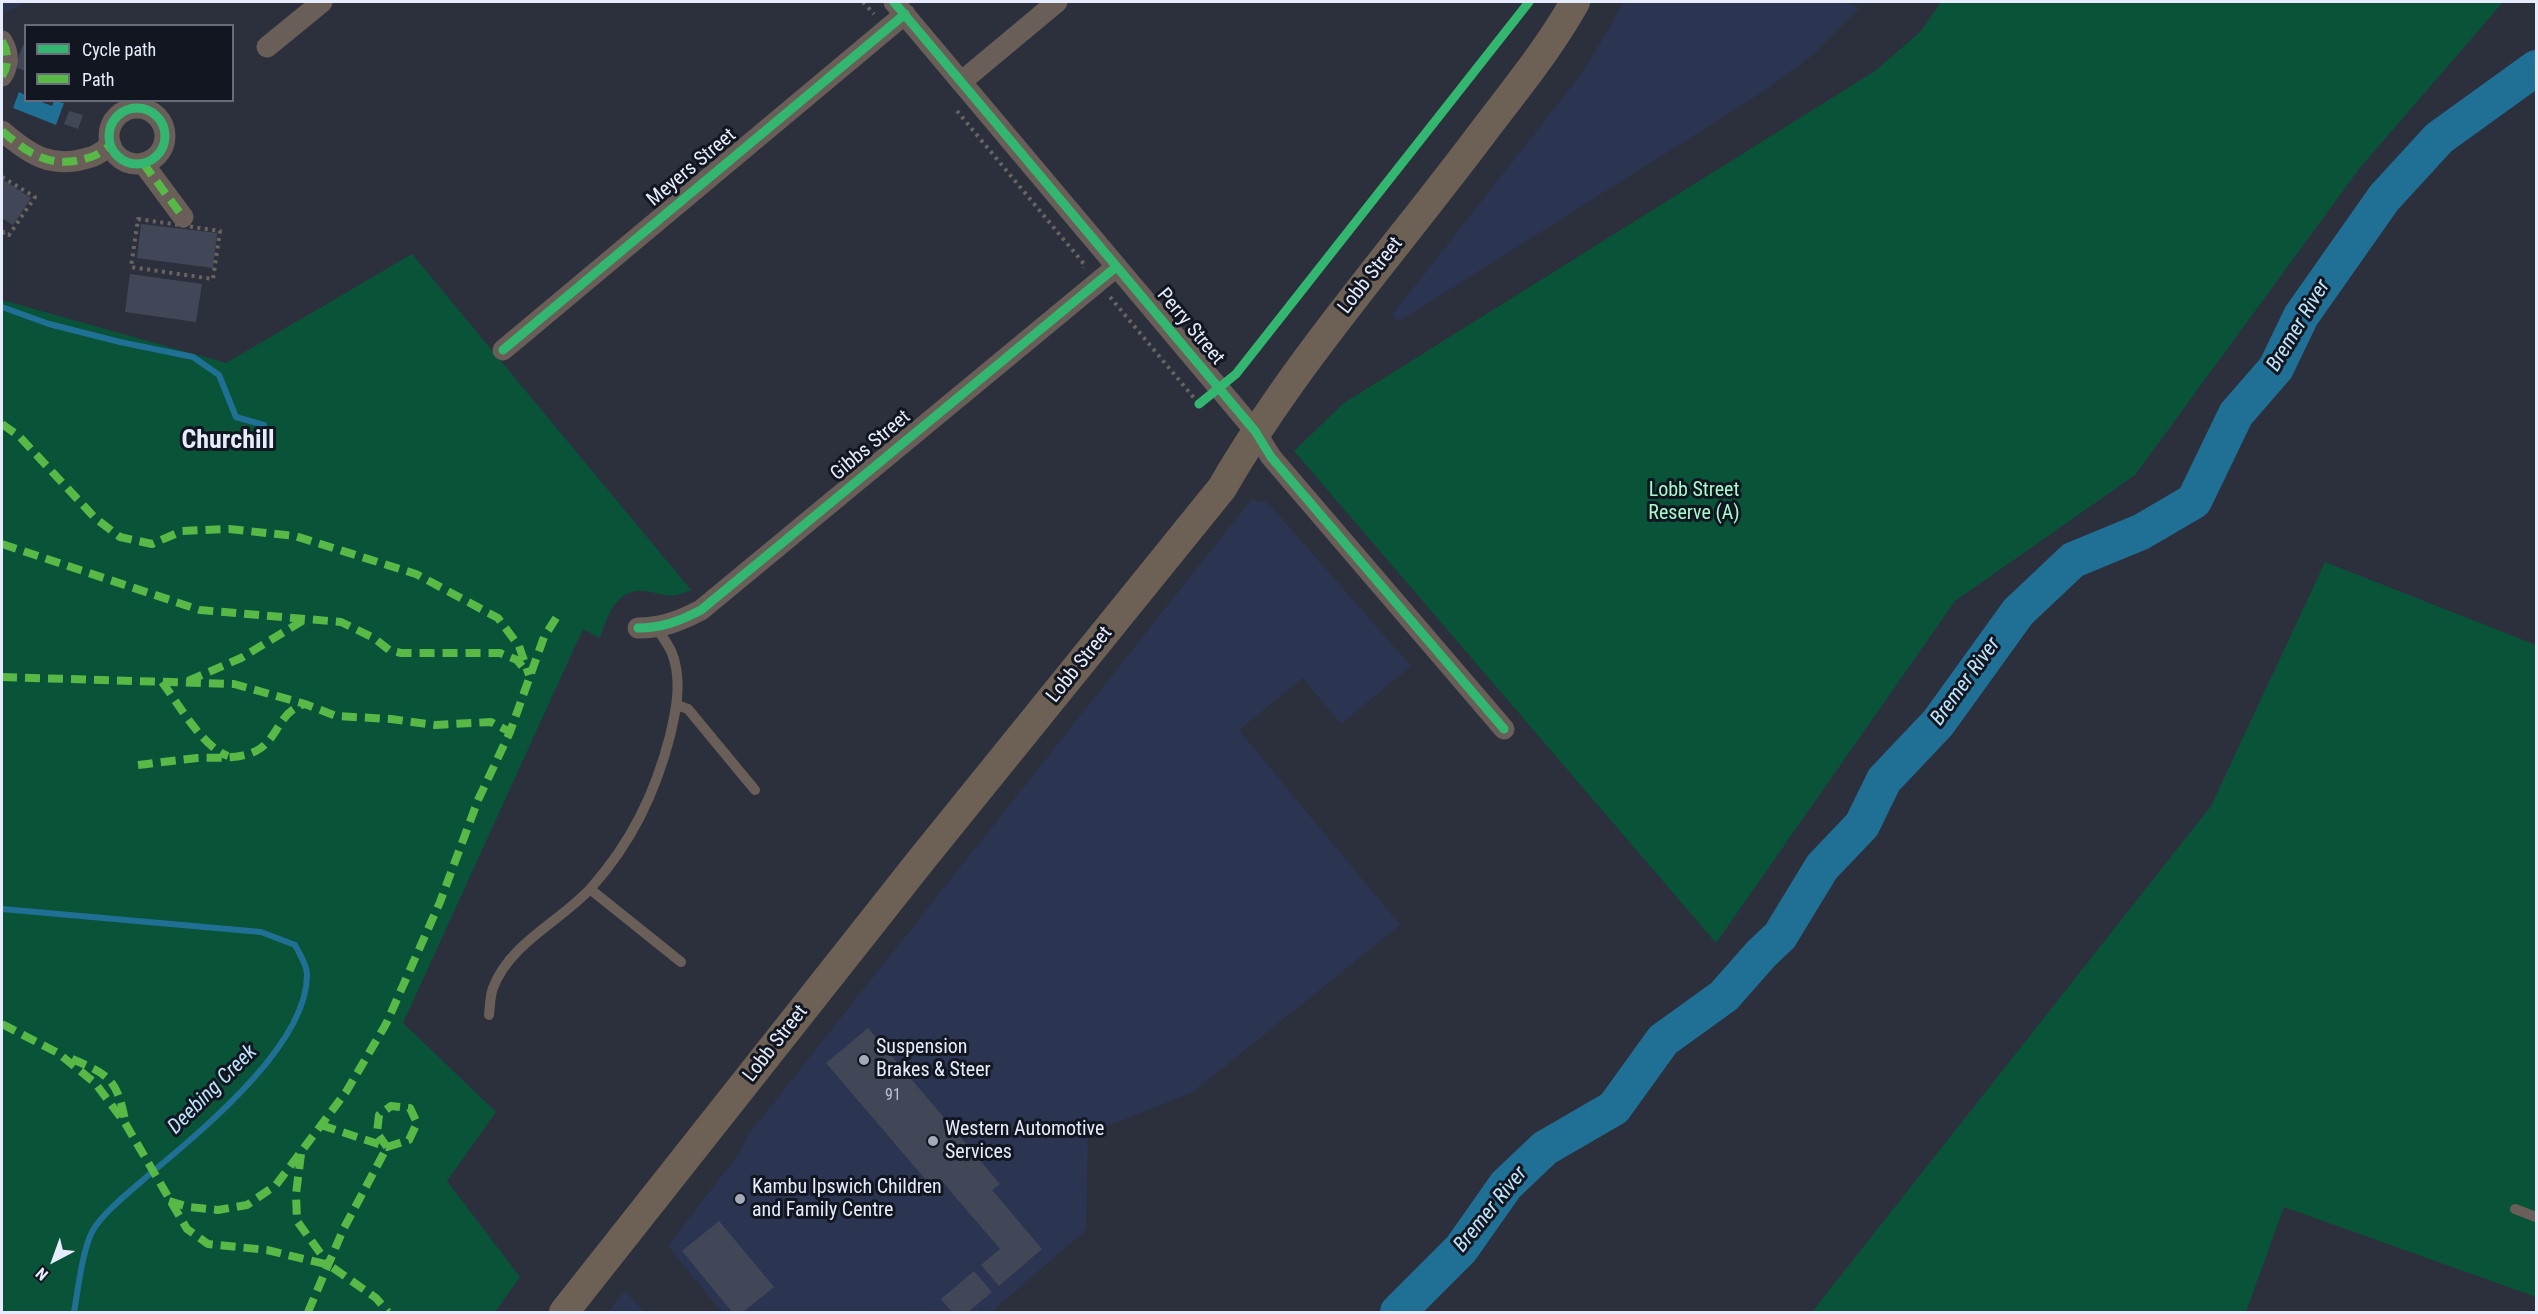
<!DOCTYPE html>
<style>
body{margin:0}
#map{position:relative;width:2538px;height:1314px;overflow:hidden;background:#2c303d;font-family:"Roboto Condensed",sans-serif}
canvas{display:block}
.frame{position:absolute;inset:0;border:3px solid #e6ecfc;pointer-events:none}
.legend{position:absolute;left:24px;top:24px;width:210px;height:78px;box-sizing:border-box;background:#121620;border:2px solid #676c78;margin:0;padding:8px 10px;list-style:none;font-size:18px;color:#e6ecfc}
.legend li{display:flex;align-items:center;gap:12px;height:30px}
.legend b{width:30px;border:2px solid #676c78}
.north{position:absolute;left:24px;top:1230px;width:60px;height:60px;-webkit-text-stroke:4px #121620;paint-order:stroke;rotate:221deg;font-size:16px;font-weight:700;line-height:24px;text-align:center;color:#e6ecfc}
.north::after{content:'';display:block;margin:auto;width:21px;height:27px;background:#e6ecfc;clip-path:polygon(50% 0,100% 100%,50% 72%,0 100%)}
</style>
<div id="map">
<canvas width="2538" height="1314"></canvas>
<div class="frame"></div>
<ul class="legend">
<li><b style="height:8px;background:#33b770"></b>Cycle path</li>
<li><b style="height:8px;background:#58b947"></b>Path</li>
</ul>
<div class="north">N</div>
</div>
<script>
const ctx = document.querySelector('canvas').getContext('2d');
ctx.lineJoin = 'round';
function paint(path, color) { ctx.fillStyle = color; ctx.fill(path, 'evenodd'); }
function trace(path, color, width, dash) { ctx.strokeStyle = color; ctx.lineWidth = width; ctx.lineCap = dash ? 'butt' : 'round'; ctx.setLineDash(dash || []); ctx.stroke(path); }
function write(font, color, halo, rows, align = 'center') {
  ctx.font = font + ' "Roboto Condensed",sans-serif'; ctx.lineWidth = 6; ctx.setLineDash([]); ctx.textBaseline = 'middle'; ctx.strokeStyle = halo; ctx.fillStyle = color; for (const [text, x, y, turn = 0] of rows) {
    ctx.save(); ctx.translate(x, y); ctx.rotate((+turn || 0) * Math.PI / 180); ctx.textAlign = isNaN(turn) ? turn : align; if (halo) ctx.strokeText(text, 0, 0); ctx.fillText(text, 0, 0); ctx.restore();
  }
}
paint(new Path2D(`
 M2,2H26L2,14Z
 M1623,2H1843L1859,8L1810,57L1766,90L1398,322L1392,315L1579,77L1609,29Z
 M1251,500L1267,502L1411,666L1341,724L1303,678L1239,730L1400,925L1193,1092L1088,1134L1086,1230L991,1312H722L668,1246L740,1152L748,1135Z
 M625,1291L644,1312H608Z`), '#2b3450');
paint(new Path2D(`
 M1941,2H2503L2359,169L2135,475L1955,601L1716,943L1294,451L1344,403L1875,71L1921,31Z
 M412,254L691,590C669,600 666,594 645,591C616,588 607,617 600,638L583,629L403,1023L496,1112L447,1181L520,1277L495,1312H2V300L226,363Z
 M2325,562L2536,645V1297L2284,1207L2246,1312H1812L2211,806Z`), '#095338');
paint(new Path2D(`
 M19,92L25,95L26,100L39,101L52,106L54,101L64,103L56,125L13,108Z`), '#207096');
trace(new Path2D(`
 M2,307L49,324L120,342L193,357L219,375L236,417L264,425
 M2,909L261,932L295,945C299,953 307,965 307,974C308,1045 201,1131 150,1174C133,1189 102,1213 92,1232C82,1252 78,1290 74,1312`), '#207096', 6);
trace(new Path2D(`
 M1398,1312L1461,1249L1506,1185L1545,1148L1614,1108L1663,1040L1724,996L1761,954L1780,936L1822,867L1862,825L1884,780L1938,723L2018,612L2073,560L2141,532L2194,501L2236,414L2276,368L2301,316L2384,198L2439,138L2536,68`), '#207096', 36);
paint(new Path2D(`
 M23,45L26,46V71L17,68L18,65L16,64Z
 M69,111L83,115L78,129L64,124Z
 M2,179L31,198L13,225L2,218Z
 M141,224L217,233L213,268L137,258Z
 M130,274L202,284L196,322L125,312Z
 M868,1028L1000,1184L992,1190L1042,1249L999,1286L981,1265L1000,1249L940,1179L931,1186L826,1063Z
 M719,1221L774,1287L743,1312H732L682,1251Z
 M974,1271L992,1292L968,1312H952L941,1299Z`), '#424758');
trace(new Path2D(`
 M863,2L874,14
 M957,111L1084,264L1083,268
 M2,177L35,197L9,235L4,232L2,235
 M138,219L220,231L213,279L131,267Z
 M1110,297L1199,404`), '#696361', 4, [3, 4.5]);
trace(new Path2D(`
 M677,705L688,709L755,790
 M590,889L681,962
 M489,1015C490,1006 490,996 493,988C510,943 561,921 591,888C631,843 655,794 670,736C676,711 682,682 673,656C670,646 662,637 657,628
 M2515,1209L2536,1217`), '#695f58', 10);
trace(new Path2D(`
 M894,2L1255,431L1271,457L1504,729
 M2,41C9,53 9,65 2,76
 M267,47L322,2
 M961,82L1057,2
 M109 136a28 28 0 1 1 56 0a28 28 0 1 1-56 0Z
 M2,131C30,155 52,170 91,157C98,155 105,149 111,145
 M143,163L183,217
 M503,350L905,14
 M638,628C662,628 680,621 701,610L1116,267`), '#695f58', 21);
trace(new Path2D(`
 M564,1312L922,859L1222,488C1295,362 1393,252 1480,136C1513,92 1549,49 1575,2`), '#6d6054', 30);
trace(new Path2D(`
 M2,41C9,53 9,65 2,76
 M2,131C30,155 52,170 91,157C98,155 105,149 111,145
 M143,163L183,217
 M2,424L19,436L95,518L120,537L152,544L182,531L229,529L295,536L416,574L498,618L519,646L529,675
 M2,544L200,610L341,622L374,638L389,650L401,653H500L517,660L525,670
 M2,677L234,684L305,704L336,716L391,719L435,725L491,722L510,732
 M188,681L241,658L307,618
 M162,682C178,703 203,748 228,756
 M138,765C157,763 177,760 197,758C217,757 238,760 256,751C279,739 278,711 305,704
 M2,1024L58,1053L95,1083L125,1123L187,1229L208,1244L267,1250L329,1265L376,1298L388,1312
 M72,1059C110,1075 117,1080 125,1120
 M321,1125L387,1147L409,1140L417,1123L410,1108L391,1106L379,1115L377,1133L387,1147
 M301,1154L296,1194L297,1221L329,1265
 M169,1201L189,1207L218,1210L247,1205L276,1185L346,1092L386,1024L440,902L478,800L510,732L544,637L558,615
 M308,1312L343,1230L387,1147`), '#58b947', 8, [15, 8]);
trace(new Path2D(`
 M894,2L1255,431L1271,457L1504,729
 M109 136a28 28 0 1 1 56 0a28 28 0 1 1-56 0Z
 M503,350L905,14
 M1199,404L1236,374L1529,2
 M638,628C662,628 680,621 701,610L1116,267`), '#33b770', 9);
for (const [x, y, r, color] of [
 [864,1060,6,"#a5aab9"],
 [933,1141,6,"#a5aab9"],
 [740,1199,6,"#a5aab9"]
]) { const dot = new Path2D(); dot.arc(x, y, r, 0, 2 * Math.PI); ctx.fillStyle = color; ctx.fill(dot); trace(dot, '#121620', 2); }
write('16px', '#bdc3d3', null, [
 ["91",893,1096]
]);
write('20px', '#e6ecfc', '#121620', [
 ["Meyers Street",692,168,-40],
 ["Lobb Street",1371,276,-52],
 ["Perry Street",1190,327,50],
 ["Gibbs Street",871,446,-40],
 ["Lobb Street",1080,665,-51],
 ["Lobb Street",776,1044,-52]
]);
write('20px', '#a6facb', '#121620', [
 ["Lobb Street",1694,491],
 ["Reserve (A)",1694,514]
]);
write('20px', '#e6ecfc', '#121620', [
 ["Suspension",876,1048],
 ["Brakes & Steer",876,1071],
 ["Western Automotive",945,1130],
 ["Services",945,1153],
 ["Kambu Ipswich Children",752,1188],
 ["and Family Centre",752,1211]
], 'left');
write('italic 21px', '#bce4fb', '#121620', [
 ["Bremer River",2299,326,-59],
 ["Bremer River",1966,682,-54],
 ["Deebing Creek",213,1090,-45],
 ["Bremer River",1491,1210,-51]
]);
write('bold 26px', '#e6ecfc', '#121620', [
 ["Churchill",228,441]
]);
</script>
